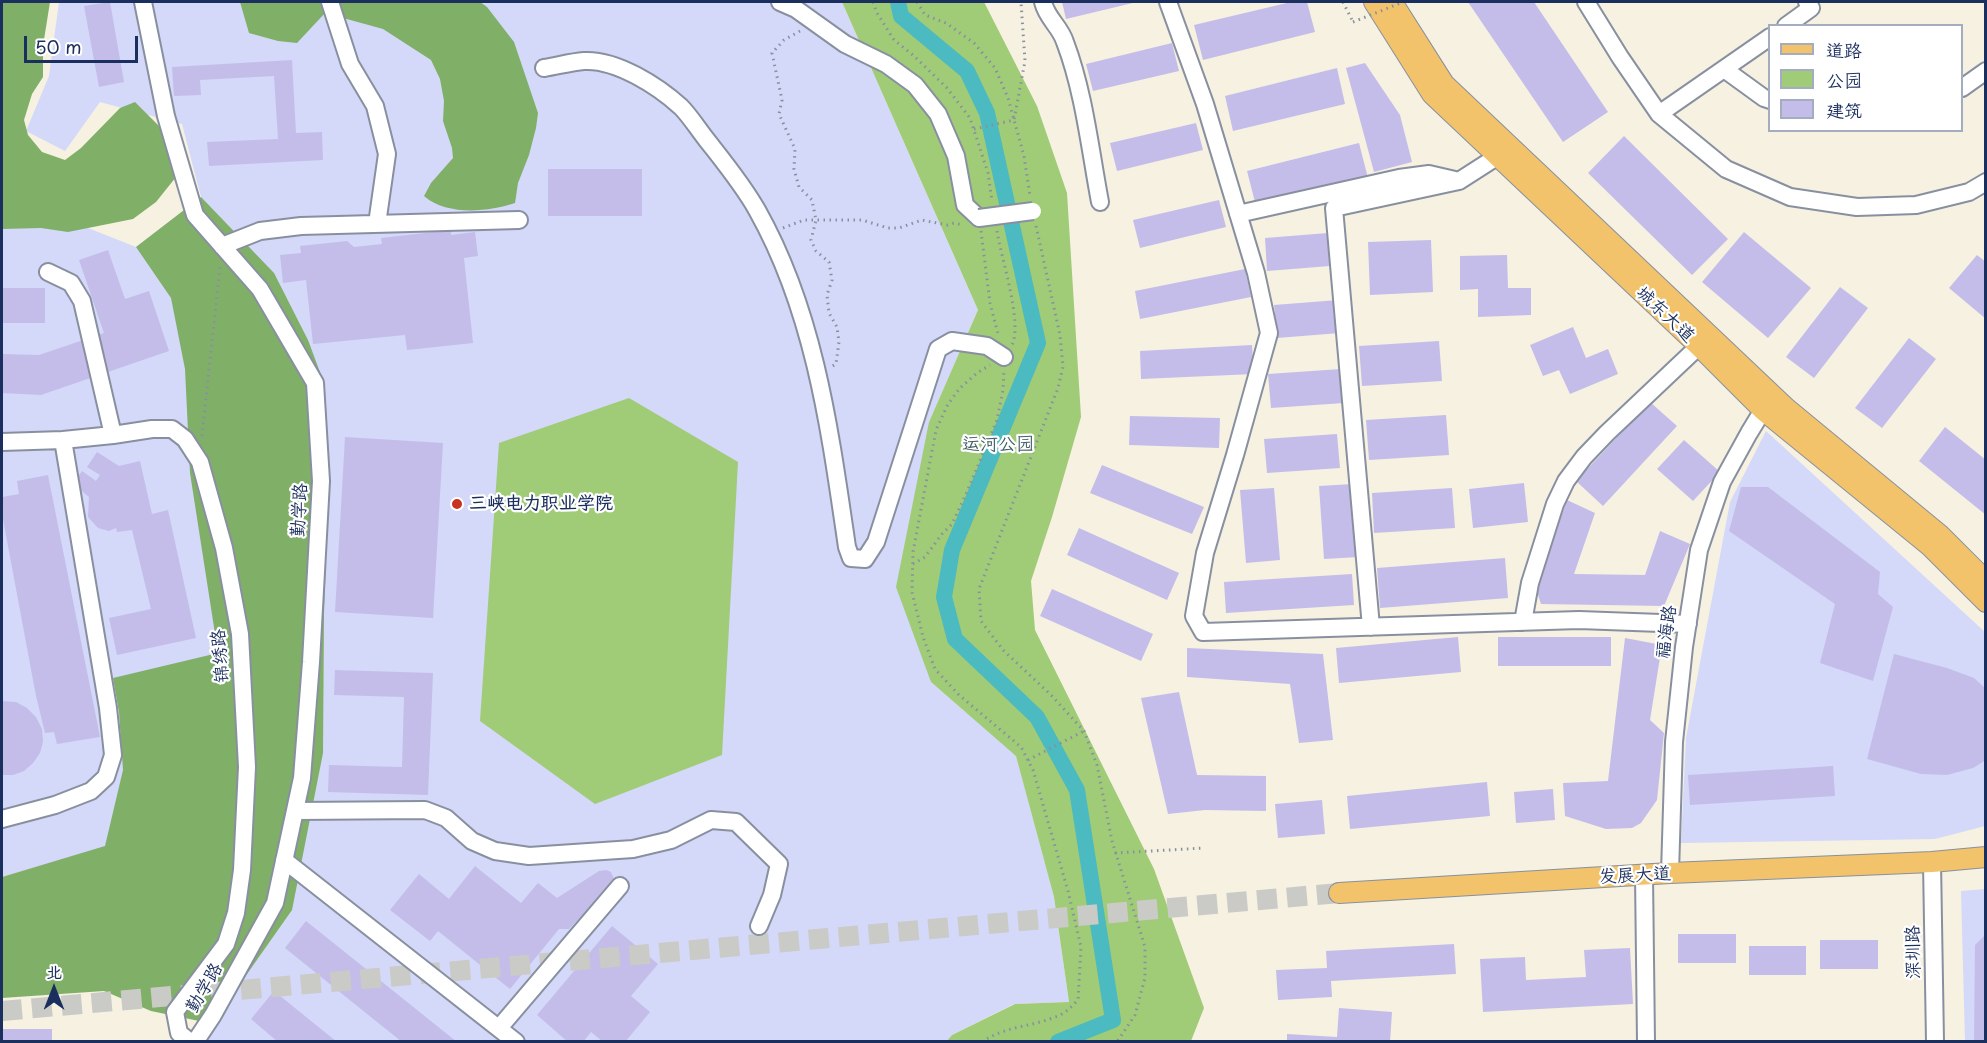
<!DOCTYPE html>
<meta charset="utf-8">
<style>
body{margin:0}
#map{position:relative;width:1987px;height:1043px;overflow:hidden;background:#f6f1e1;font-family:"Playpen Sans","LXGW WenKai TC",sans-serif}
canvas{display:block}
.frame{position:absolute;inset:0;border:3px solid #1b2f5e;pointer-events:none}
.legend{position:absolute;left:1768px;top:24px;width:195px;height:108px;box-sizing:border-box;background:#fff;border:2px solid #a4acbf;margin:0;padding:8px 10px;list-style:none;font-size:18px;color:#1b2f5e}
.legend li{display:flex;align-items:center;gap:12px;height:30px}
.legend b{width:30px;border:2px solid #a4acbf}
.north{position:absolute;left:24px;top:959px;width:60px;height:60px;-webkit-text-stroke:4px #fff;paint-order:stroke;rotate:0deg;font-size:16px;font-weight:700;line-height:24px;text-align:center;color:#1b2f5e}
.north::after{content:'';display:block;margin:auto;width:21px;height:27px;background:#1b2f5e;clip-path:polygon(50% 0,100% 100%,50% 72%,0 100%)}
.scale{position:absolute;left:24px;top:36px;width:114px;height:27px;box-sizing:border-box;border:3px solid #1b2f5e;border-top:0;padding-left:8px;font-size:18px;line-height:21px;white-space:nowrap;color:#1b2f5e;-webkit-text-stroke:4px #fff;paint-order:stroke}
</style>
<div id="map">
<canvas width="1987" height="1043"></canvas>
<div class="frame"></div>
<ul class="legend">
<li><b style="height:8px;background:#f2c36a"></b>道路</li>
<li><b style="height:16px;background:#a0cb77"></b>公园</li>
<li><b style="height:16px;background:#c4bdea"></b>建筑</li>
</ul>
<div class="north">北</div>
<div class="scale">50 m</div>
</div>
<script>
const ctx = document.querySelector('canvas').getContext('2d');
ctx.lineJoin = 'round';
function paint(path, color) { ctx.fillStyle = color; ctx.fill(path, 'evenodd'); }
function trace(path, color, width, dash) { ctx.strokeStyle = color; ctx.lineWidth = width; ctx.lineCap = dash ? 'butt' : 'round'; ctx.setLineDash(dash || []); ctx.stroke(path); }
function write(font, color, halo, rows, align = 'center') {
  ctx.font = font + ' "Playpen Sans","LXGW WenKai TC",sans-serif'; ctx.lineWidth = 4.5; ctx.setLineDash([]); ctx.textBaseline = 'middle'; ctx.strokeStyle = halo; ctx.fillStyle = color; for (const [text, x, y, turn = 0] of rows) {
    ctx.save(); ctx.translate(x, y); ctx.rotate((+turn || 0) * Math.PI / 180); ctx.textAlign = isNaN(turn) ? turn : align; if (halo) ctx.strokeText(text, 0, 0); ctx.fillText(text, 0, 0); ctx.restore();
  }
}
paint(new Path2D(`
 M59,2H842L978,310L929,422L931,682L1016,755L1054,897L1069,1002L1014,1004L952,1035L947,1042L180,1041L199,1021L105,847L2,877V194L136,247L201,197L182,124L100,102L65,151L26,131L49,76Z
 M1766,431L1985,632V826L1935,839L1681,843L1686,738L1730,502Z
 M1985,889V1041H1965L1961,891Z`), '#d4d8f9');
paint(new Path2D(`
 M842,2H984L1037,106L1067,193L1081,417L1052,517L1031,581L1035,630L1154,869L1204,1008L1191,1041H947L952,1035L1015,1004L1069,1002L1054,897L1016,756L931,682L896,587L929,422L978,310Z
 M629,398L738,462L722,755L595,804L480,721L499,443Z`), '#a0cb77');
paint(new Path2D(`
 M2,2H50L43,46V77L32,94L24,120L28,135L42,152L65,160L81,148L120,108L135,102L161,128L176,177L156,202L133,219L68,232L41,228L2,229Z
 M240,2H480L487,7L514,42L538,113L536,128L529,155L518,183L515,203C488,212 447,216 424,196L431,183L453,158L452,148L443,121L444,101L440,79L431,60L383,29L325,13L297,43L278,41L249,33Z
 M201,197L274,273L308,340L324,383L329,480L324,613L323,753L292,910L247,974L199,1021L151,1011L104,991L2,998V877L105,846L123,770L119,712L113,678L218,653L190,473L185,369L171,298L136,247Z`), '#80af68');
trace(new Path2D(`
 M898,2L901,16L967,71L987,113L1038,343L952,550L944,597L955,639L1037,717L1077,790L1113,1020L1058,1042`), '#4bbac1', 16);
paint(new Path2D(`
 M110,2L124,82L99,87L84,6Z
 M1062,2H1137L1066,19Z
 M1291,2H1307L1315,32L1203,60L1194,25Z
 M1468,2H1534L1608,112L1563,142Z
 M1172,43L1179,71L1093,91L1086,64Z
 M292,60L296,133L322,132L323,160L209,166L207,142L278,139L274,76L200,80L201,95L174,96L172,67Z
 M1365,63L1400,115L1412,162L1374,172L1346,68Z
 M1337,68L1345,104L1233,131L1225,96Z
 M1196,123L1203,150L1117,171L1110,143Z
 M1624,136L1728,239L1692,275L1588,173Z
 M1359,143L1368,178L1256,206L1247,171Z
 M548,169H642V216H548Z
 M1219,200L1226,227L1140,248L1133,220Z
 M451,230V235L475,232L478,256L464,258L473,343L407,350L405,335L313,344L306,280L283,283L280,255L301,253L300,246L347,241L354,247L382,244L381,238Z
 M1744,232L1811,288L1768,338L1702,282Z
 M1328,233L1330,266L1267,271L1265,238Z
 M1431,240L1433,292L1370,295L1368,242Z
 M108,250L125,299L149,291L169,351L41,395L2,393V354L39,355L104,333L79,260Z
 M1507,255L1508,288H1531V315L1478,317V289L1460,290V256Z
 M1977,255L1986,262V319L1949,288Z
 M1245,269L1251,297L1140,319L1135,291Z
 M1840,287L1868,308L1814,378L1786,357Z
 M2,288H45V323H2Z
 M1338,300L1340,333L1277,338L1274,305Z
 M1573,327L1586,358L1608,349L1618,374L1570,394L1559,370L1543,376L1530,345Z
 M1909,338L1936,359L1882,428L1855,408Z
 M1439,341L1442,381L1362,386L1359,346Z
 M1252,345L1254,374L1141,379L1140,351Z
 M1341,369L1344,403L1271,408L1268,374Z
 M1650,402L1677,426L1603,506L1576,481Z
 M1446,415L1449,455L1369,460L1366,420Z
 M1130,416L1220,418L1219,448L1129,445Z
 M1945,427L1986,460V515L1919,461Z
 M1337,434L1340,468L1267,473L1264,439Z
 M345,437L443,443L433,618L335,612Z
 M1684,440L1720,472L1693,501L1657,469Z
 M97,452L119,466L140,461L152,514L168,510L196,638L117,655L109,618L151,609L132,530L117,532L116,528L109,531L98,528L88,517L89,497L73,484L82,471L96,481L100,475L87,467Z
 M1102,465L1204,507L1192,534L1090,493Z
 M48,475L100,737L57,744L54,732L45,733L36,696L2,514V497L19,494L17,481Z
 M1524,483L1528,522L1473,528L1469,489Z
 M1353,484L1359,557L1324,559L1319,486Z
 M1741,487H1768L1880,572L1878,594L1893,607L1873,681L1820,663L1835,604L1729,531Z
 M1274,488L1280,560L1246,563L1240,490Z
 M1452,488L1455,528L1374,533L1372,493Z
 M1567,500L1595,513L1574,574L1645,575L1660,531L1690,544L1664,606L1541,604L1537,592L1541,572Z
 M1079,528L1179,573L1167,600L1067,555Z
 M1505,558L1508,598L1380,608L1377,568Z
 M1352,574L1354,605L1226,613L1224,582Z
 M1052,589L1153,634L1141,661L1040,616Z
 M1458,637L1461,672L1339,683L1336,648Z
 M1498,637H1611V666H1498Z
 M1625,638L1662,645L1650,720L1664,733L1657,800L1641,823L1632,828L1606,829L1565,816L1563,783L1608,781Z
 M1187,648L1323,654L1333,740L1299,743L1290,684L1187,677Z
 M1894,654L1947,668L1974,678L1986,689V760L1973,768L1947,775L1921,774L1867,759Z
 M335,670L433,673L428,795L328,792L329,765L402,767L404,697L334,695Z
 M1179,692L1197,775L1266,776V811L1205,810L1168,814L1141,698Z
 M2,701L16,702L27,708L36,717L42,729L43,742L40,753L33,763L24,771L13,775H2Z
 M1833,766L1835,796L1690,805L1688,775Z
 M1487,782L1490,816L1350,829L1347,796Z
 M1553,789L1555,820L1516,823L1514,792Z
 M1322,800L1325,834L1278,838L1275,804Z
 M475,866L521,903L538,883L557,898L599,871L606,870L611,872L614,879L612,885L569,929H559L510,989L438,931L430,941L390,910L419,874L449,899Z
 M306,921L457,1042H402L285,948Z
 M612,926L658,964L631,996L650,1012L625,1042H603L591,1032L583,1042H568L537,1015Z
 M1678,934H1736V963H1678Z
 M1986,934V1042H1974L1975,945Z
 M1820,940H1878V969H1820Z
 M1454,944L1456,974L1331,981L1332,997L1278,1000L1276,970L1327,968L1326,951Z
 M1749,946H1806V975H1749Z
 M1630,948L1633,1004L1483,1012L1480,959L1525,957L1526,980L1586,977L1584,950Z
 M274,991L337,1042H278L251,1019Z
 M1339,1008L1392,1012L1390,1042H1287V1034L1337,1037Z
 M2,1029H52V1042H2Z`), '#c4bdea');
trace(new Path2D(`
 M2,1011L1339,893`), '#cacac7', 20, [20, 10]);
const minor = new Path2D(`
 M143,2L166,116L195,215L260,289L315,383L321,481L311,662L302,778L275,903L213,1015L195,1042
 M330,2L350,64L375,106L387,154L377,224
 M780,2L796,9L845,44L886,64L915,85L938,114L956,156L965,205L979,218
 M1043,2C1047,19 1060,26 1065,42C1084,92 1090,149 1100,202
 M1168,2L1205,104L1256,273L1269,333L1235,455L1205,553L1194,616L1203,632L1579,620L1688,624
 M1586,2L1620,57L1659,114L1726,169L1790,197L1857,207L1916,205L1969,192L1986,182
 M1786,26L1811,8L1807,2
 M544,68C557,66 571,62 584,61C616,59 658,86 681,107C690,116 698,129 706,139C724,162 743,185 757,210C815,313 830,431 847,547L851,558L865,559L876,542L938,349L952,341L987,346L1004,357
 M1724,69L1764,98L1770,100
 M1962,88L1986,71
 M1659,114L1770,37
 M1238,214L1399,178L1429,174L1455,180
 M222,246L260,231L301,226L519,220
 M48,272L71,283L82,301L113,435
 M2,442L63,440L113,435L152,429H172L185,439L200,462L224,548L240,634L247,767L242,870L236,913L226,944L175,1012L179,1033L190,1042
 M1523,622L1530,583L1555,504L1566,481L1584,457L1607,433L1699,346
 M1371,627L1334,208L1459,181L1498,156
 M295,811L425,810L446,818L472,841L495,851L529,856L633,849L671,840L711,820L736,822L779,864L772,895L759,926
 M2,819L55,805L91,791L106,777L113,755L108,708L63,440
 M284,860L516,1042
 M1932,862L1935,1042
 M1670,873L1674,742L1684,647L1699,550L1722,482L1749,433L1763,410
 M1644,875L1646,1042
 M499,1028L620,886`);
const major = new Path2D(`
 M1374,2L1432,94L1699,346L1763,410L1930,546L1986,602
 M1392,2L1444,84L1786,408L1940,535L1986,581
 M1339,893L1670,873L1932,862L1986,857`);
trace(minor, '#8890a0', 20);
trace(major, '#8890a0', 22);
trace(new Path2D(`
 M873,2L877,13L894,40L914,56L947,88L970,118L988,173L992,201
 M917,2L925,15L946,23L974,43L995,68L1008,98L1024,156L1030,196
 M1343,2L1353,22
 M800,31L784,40L772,53L782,100L779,114L795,149L794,169L799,187L812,200L816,220L811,240L816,251L829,262L832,280L827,295L829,313L837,327L839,342L836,364L831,367
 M974,129L1014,120L1025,61L1021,2
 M1036,226L1060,335L1063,367L1058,388L979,589L981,621L1003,650L1051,695L1084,731L1097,765L1112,841L1145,947V978L1135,1015L1117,1042
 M783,228L804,220H862L888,228H899L922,220L947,225L954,223L963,225
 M981,231L990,303L998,334
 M997,231C1001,258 1023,323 1012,345
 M202,436L220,267
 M913,564L925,557L942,534L952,524L966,494L997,420L1003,390L1004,370
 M1028,760L1084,731
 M1115,853L1204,848
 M982,1042C1005,1026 1031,1027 1055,1017C1065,1014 1071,1007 1078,1000L1081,947L1068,891L1033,770L1021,747L959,695L935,669L923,637L912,592L913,552L936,430L948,404L960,388L977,373L990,365`), '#8890a0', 3, [1.5, 4.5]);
trace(minor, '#fff', 16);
trace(major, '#f2c36a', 20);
const minorBridge = new Path2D(`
 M979,218L1033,211`);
trace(minorBridge, '#8890a0', 20, []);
trace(new Path2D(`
 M1353,22L1403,2`), '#8890a0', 3, [1.5, 4.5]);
trace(minorBridge, '#fff', 16);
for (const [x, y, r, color] of [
 [457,504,6,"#c8321e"]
]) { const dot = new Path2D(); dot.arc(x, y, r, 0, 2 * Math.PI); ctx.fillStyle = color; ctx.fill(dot); trace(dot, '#fff', 2); }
write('18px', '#1b2f5e', '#fff', [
 ["城东大道",1665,315,43],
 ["勤学路",300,510,-87],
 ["福海路",1667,632,-82],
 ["锦绣路",221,656,-95],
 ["发展大道",1635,876,-3],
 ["深圳路",1914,952,-91],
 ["勤学路",205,988,-60]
]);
write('18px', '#435e66', '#fff', [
 ["运河公园",998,445]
]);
write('bold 18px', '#1b2f5e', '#fff', [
 ["三峡电力职业学院",469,504]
], 'left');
</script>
